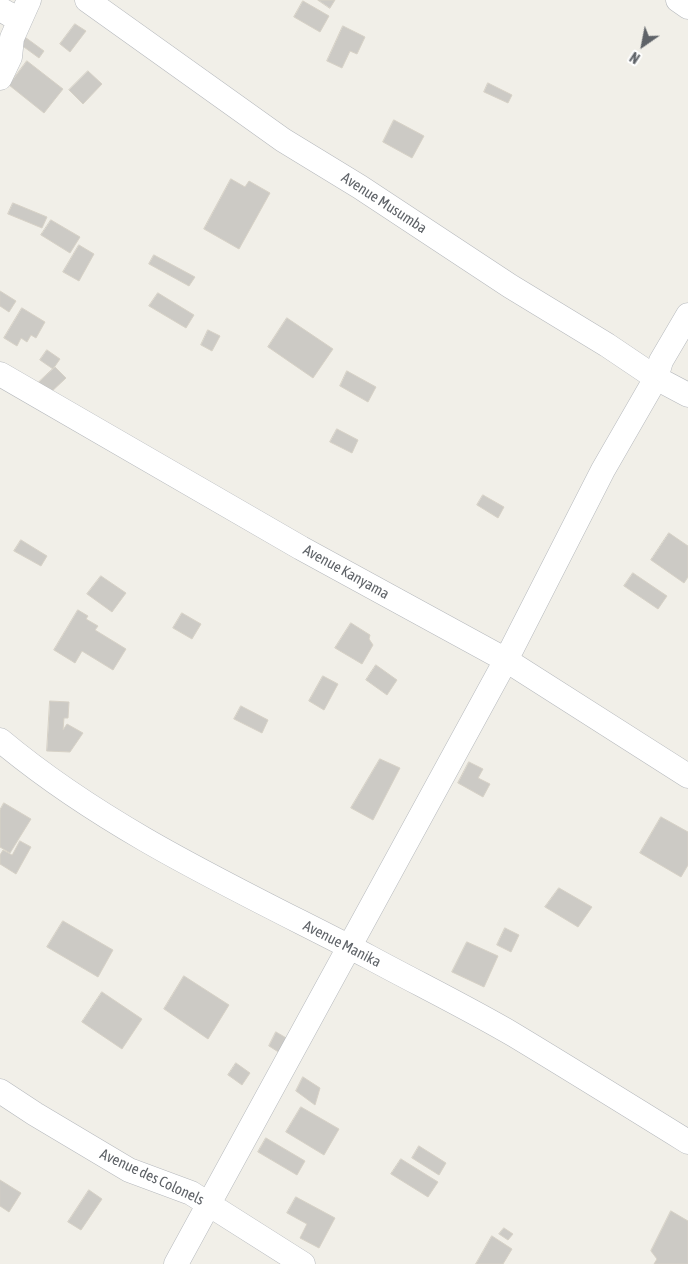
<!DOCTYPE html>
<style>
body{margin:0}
#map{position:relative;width:688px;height:1264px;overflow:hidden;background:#f1efe8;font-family:"Asap Condensed",sans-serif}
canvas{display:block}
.north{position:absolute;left:618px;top:20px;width:50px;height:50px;-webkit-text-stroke:4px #fff;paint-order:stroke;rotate:213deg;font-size:14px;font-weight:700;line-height:20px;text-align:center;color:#5f6368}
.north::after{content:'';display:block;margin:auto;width:18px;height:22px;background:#5f6368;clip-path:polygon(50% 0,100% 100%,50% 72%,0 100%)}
</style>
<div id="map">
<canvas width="688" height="1264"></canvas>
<div class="north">N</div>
</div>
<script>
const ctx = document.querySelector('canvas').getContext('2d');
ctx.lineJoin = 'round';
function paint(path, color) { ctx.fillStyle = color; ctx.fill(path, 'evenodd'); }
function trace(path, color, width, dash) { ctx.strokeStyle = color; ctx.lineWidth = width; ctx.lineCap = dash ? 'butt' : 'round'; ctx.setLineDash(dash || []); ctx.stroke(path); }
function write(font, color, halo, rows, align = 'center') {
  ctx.font = font + ' "Asap Condensed",sans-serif'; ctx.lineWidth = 5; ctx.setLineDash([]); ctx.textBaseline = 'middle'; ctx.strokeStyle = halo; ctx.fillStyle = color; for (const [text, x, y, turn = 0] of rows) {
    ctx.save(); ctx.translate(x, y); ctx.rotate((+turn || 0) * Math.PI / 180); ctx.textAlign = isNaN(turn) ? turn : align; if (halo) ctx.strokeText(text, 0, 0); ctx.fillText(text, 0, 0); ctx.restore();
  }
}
const building = new Path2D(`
 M318,0H335L330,8Z
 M303,1L329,16L320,32L294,17Z
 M75,24L86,31L70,52L60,44Z
 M343,26L365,37L357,54L350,51L342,68L327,61Z
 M18,32L44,51L39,58L13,39Z
 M27,61L63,89L44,113L9,85Z
 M88,71L102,84L83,104L69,90Z
 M488,83L512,95L508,103L484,92Z
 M394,120L424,136L412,158L383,142Z
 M231,179L245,187L249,181L270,193L239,249L204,229Z
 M13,203L47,217L42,228L8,214Z
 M51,220L80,237L70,253L41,235Z
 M79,245L94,254L79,281L63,272Z
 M154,255L195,277L189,286L149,264Z
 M0,291L16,301L9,312L0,306Z
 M158,293L194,315L186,328L149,306Z
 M22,308L45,322L36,338L31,335L27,342L21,338L17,346L4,338Z
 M287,318L333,349L313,378L268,347Z
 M208,330L220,336L212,351L201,345Z
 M47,350L60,359L53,369L40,360Z
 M55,367L66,378L49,394L38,383Z
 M347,371L376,387L368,402L340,386Z
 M337,429L358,440L352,453L330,442Z
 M483,495L504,507L498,518L477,505Z
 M669,533L688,546V577L684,583L651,560Z
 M21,540L47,556L41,566L14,551Z
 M633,573L667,596L658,609L624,586Z
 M101,576L126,593L112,612L87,594Z
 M78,610L88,616L86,619L98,626L95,630L126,649L113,670L82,651L75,663L54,650Z
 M182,613L201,624L192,639L173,628Z
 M351,623L370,635L369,639L373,645L362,664L335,648Z
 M376,665L397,680L387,695L366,680Z
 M323,676L338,684L324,710L309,701Z
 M50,701L69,702L68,718H64L63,730L67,724L83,733L70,752L47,751Z
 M241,706L268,720L262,733L234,719Z
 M380,759L400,768L373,820L351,808Z
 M469,762L483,769L478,778L490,784L483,797L458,783Z
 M4,803L31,819L10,853L0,847V810Z
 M661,817L688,832V865L681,877L640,853Z
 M20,841L31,847L16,874L0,864V855L3,850L12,855Z
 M559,888L592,907L578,927L545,907Z
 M63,921L113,950L98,977L47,947Z
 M505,928L519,935L511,952L497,945Z
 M467,942L498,956L484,987L452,972Z
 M184,976L229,1005L208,1039L164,1009Z
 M102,992L142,1019L122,1049L82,1022Z
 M276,1032L288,1039L280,1053L269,1046Z
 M236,1063L250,1073L242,1085L228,1075Z
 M303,1077L320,1088L315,1105L296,1091Z
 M301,1107L339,1129L324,1155L286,1132Z
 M266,1138L305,1161L297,1175L258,1152Z
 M419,1146L446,1163L439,1175L412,1158Z
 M401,1159L438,1182L428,1197L391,1174Z
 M0,1180L21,1193L9,1212L0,1206Z
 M89,1190L102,1199L81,1230L68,1222Z
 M296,1197L335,1218L319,1248L300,1238L307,1224L287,1213Z
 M671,1211L688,1221V1264H654L657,1259L651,1251Z
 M504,1228L513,1234L508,1240L499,1234Z
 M492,1236L512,1249L503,1264H476Z`);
paint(building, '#cccac5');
trace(building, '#d6d1c6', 1);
const minor = new Path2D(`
 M87,0L283,140L360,187L510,286L607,345L656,378L688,395
 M678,0L688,7
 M0,9L19,20
 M0,78L10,57L12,38L29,0
 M0,374L301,548L506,660L688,776
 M0,740C110,832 242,891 369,957C417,983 466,1007 514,1035C572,1070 630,1106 688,1142
 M0,1091L35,1114L129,1170L191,1193L303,1264
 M176,1264L506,660L603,470L656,378L661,361L688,315`);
trace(minor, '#b5b8bc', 25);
trace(minor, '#fff', 24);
write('15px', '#5f6368', '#fff', [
 ["Avenue Musumba",384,203,33],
 ["Avenue Kanyama",346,572,29],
 ["Avenue Manika",342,944,27],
 ["Avenue des Colonels",152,1177,25]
]);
</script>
